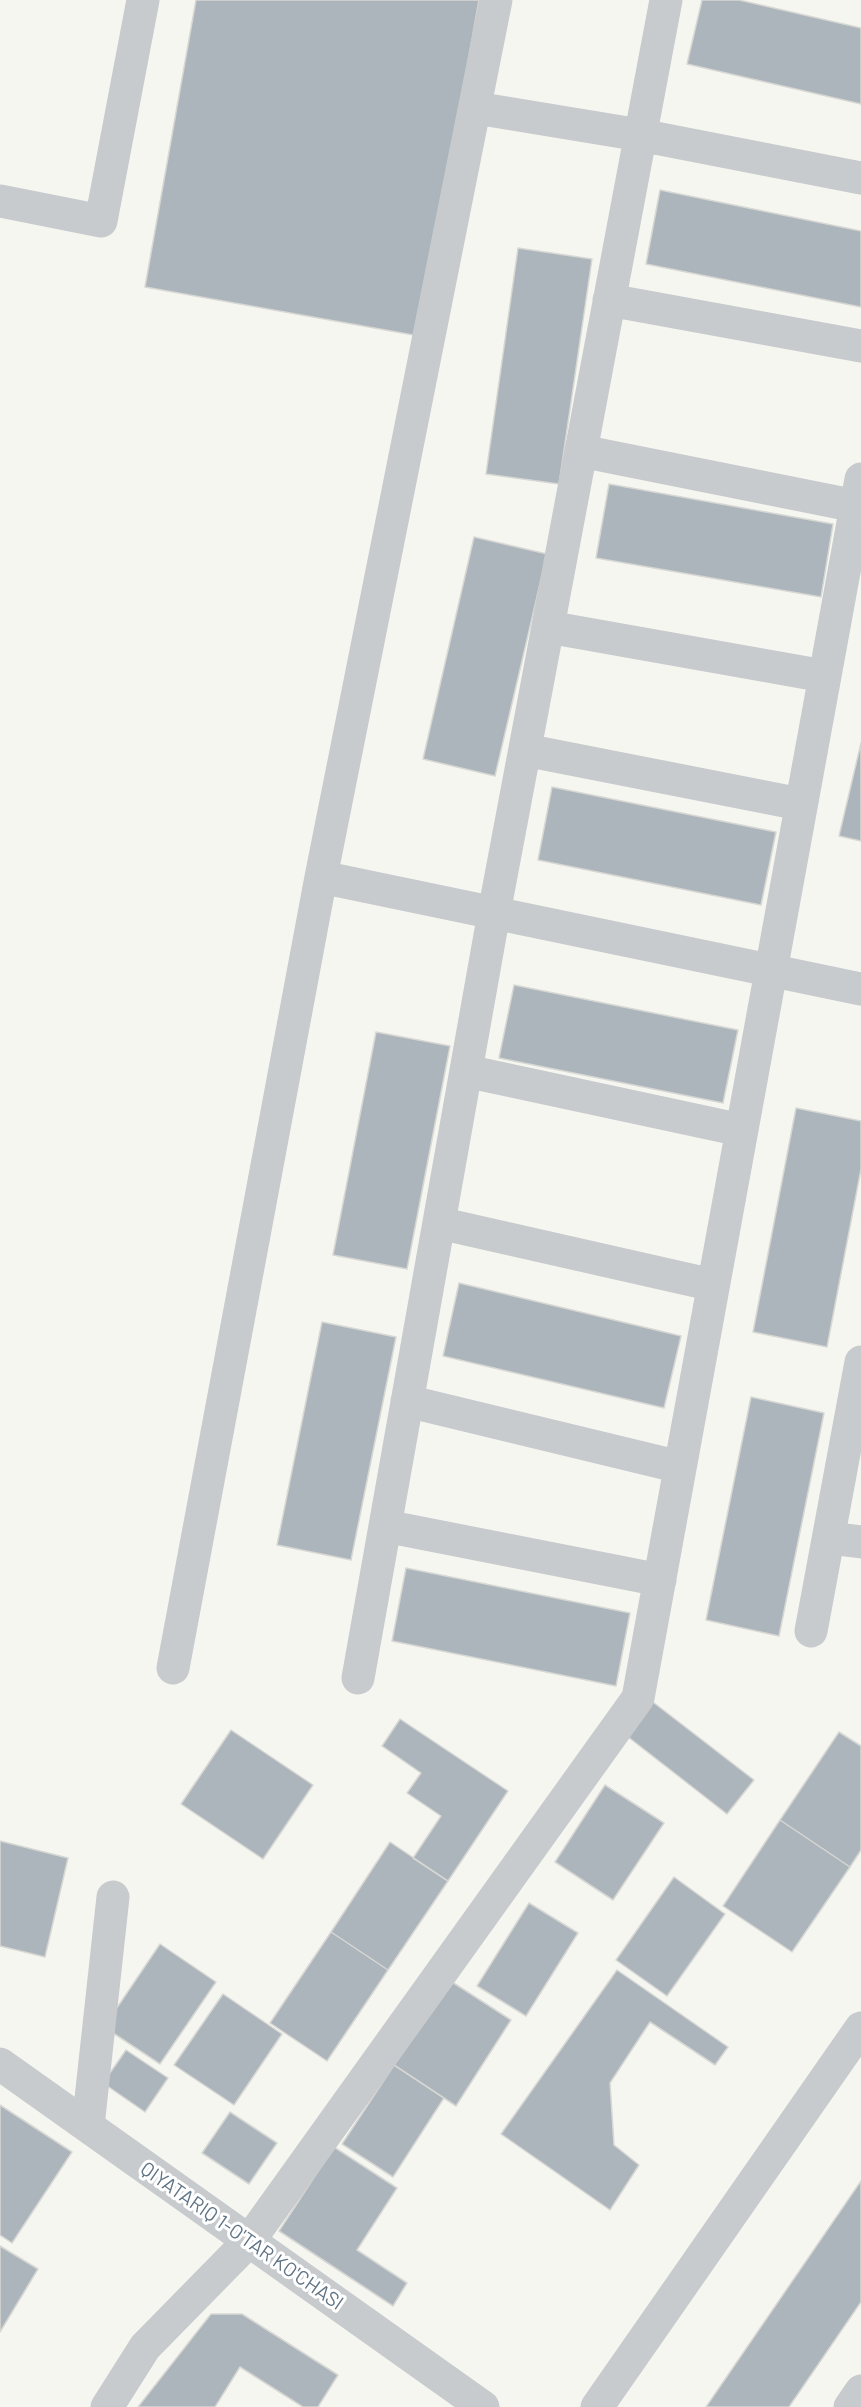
<!DOCTYPE html>
<style>
body{margin:0}
canvas{display:block;background:#f6f6f1}
</style>
<canvas width="861" height="2407"></canvas>
<script>
const ctx = document.querySelector('canvas').getContext('2d');
ctx.lineJoin = 'round';
function paint(path, color) { ctx.fillStyle = color; ctx.fill(path, 'evenodd'); }
function trace(path, color, width, dash) { ctx.strokeStyle = color; ctx.lineWidth = width; ctx.lineCap = dash ? 'butt' : 'round'; ctx.setLineDash(dash || []); ctx.stroke(path); }
function write(font, color, halo, rows, align = 'center') {
  ctx.font = font + ' Barlow,sans-serif'; ctx.lineWidth = 6; ctx.setLineDash([]); ctx.textBaseline = 'middle'; ctx.strokeStyle = halo; ctx.fillStyle = color; for (const [text, x, y, turn = 0] of rows) {
    ctx.save(); ctx.translate(x, y); ctx.rotate((+turn || 0) * Math.PI / 180); ctx.textAlign = isNaN(turn) ? turn : align; if (halo) ctx.strokeText(text, 0, 0); ctx.fillText(text, 0, 0); ctx.restore();
  }
}
const building = new Path2D(`
 M196,0H479L419,336L145,287Z
 M702,0H739L861,28V104L687,64Z
 M660,190L861,231V307L646,264Z
 M518,248L592,259L559,484L486,474Z
 M609,484L833,524L821,597L596,558Z
 M474,537L547,554L495,776L423,759Z
 M861,743V841L839,836Z
 M552,787L776,832L761,905L538,860Z
 M514,985L738,1030L723,1103L499,1058Z
 M376,1032L450,1046L407,1269L333,1255Z
 M796,1108L861,1121V1169L827,1347L753,1332Z
 M459,1283L681,1336L664,1408L443,1356Z
 M322,1322L396,1337L351,1560L277,1545Z
 M751,1397L824,1413L779,1636L706,1620Z
 M406,1568L630,1613L616,1686L392,1641Z
 M649,1699L754,1780L727,1814L623,1733Z
 M400,1719L508,1791L448,1881L413,1858L441,1816L407,1793L421,1773L382,1746Z
 M231,1730L313,1785L263,1859L181,1804Z
 M839,1732L861,1746V1850L850,1867L780,1820Z
 M605,1785L664,1823L613,1900L555,1862Z
 M780,1820L850,1867L792,1952L723,1906Z
 M0,1841L68,1858L45,1957L0,1946Z
 M390,1842L448,1881L388,1970L331,1932Z
 M674,1877L725,1914L667,1996L616,1960Z
 M529,1903L578,1933L526,2016L477,1986Z
 M331,1932L388,1970L327,2061L270,2023Z
 M160,1944L216,1982L160,2064L104,2027Z
 M617,1970L728,2047L715,2065L650,2022L610,2083L614,2145L639,2165L610,2210L501,2134Z
 M449,1980L511,2020L456,2106L394,2065Z
 M223,1994L282,2034L234,2105L174,2065Z
 M126,2050L168,2078L145,2112L103,2083Z
 M394,2065L444,2098L393,2177L342,2144Z
 M0,2105L72,2152L12,2243L0,2235Z
 M230,2112L277,2143L249,2184L202,2153Z
 M334,2147L397,2188L357,2250L407,2283L393,2306L279,2231Z
 M861,2181V2302L789,2407H706Z
 M0,2246L38,2269L0,2332Z
 M211,2314H242L338,2375L318,2407H303L240,2367L215,2407H138Z`);
paint(building, '#acb5bb');
trace(building, '#d7d7d4', 1.5);
trace(new Path2D(`
 M476,108L640,135L861,178
 M0,201L101,221L143,0
 M609,300L861,346
 M581,451L856,506
 M548,627L824,676
 M525,750L800,804
 M321,877L861,989
 M466,1071L741,1130
 M439,1223L713,1285
 M407,1401L680,1467
 M385,1526L660,1580
 M829,1538L861,1542
 M811,1631L861,1362
 M173,1668L321,877L496,0
 M358,1678L494,913L666,0
 M0,2064L483,2407
 M88,2126L113,1897
 M107,2407L145,2347L249,2241L638,1698L861,479
 M597,2407L861,2028
 M850,2407L861,2391`), '#c8cbce', 33);
write('20px', '#617586', '#fff', [
 ["QIYATARIQ 1-O'TAR KO'CHASI",242,2236,35]
]);
</script>
